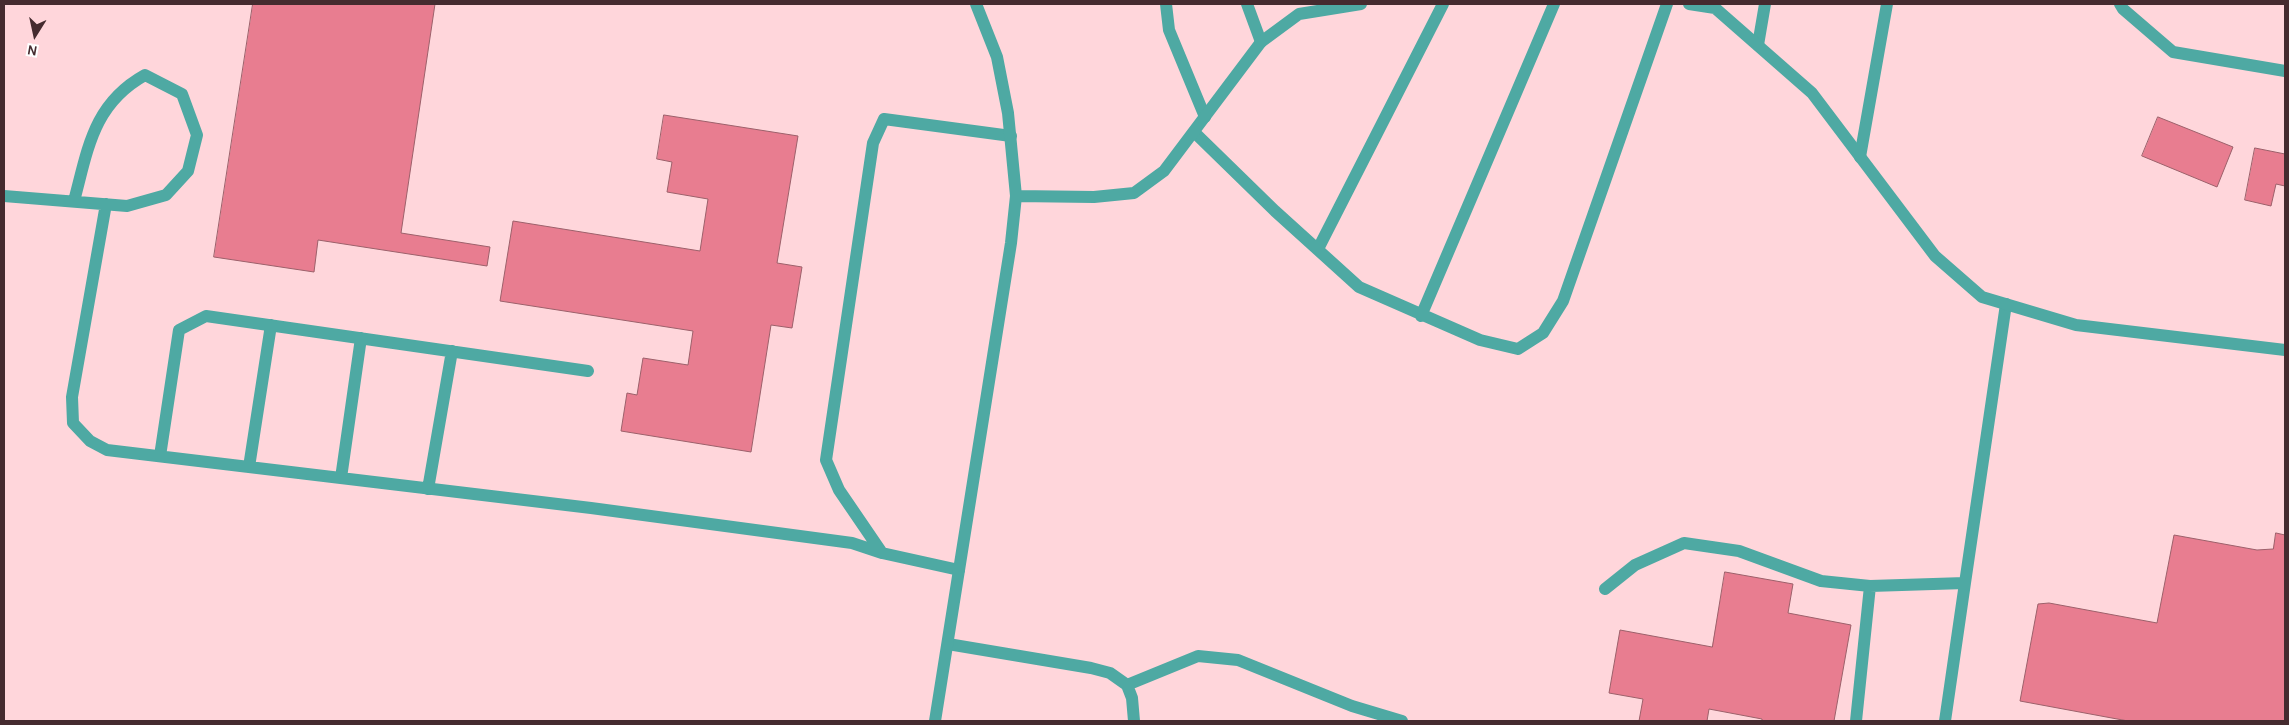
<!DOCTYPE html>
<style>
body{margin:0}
#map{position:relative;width:2289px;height:725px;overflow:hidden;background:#ffd6db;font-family:Karla,sans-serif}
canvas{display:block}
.frame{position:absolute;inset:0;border:5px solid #452b2f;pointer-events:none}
.north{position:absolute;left:10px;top:10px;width:50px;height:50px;-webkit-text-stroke:4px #fff;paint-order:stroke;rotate:190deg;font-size:14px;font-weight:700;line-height:20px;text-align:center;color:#452b2f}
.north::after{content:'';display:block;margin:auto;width:18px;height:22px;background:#452b2f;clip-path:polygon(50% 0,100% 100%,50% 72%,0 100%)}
</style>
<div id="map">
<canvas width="2289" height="725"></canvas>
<div class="frame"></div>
<div class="north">N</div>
</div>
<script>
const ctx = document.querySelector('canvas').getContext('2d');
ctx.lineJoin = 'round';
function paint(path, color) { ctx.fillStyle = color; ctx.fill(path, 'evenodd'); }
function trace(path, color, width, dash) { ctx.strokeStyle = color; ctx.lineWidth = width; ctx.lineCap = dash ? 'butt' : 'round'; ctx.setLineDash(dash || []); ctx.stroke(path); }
const building = new Path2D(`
 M253,4H435L401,233L490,247L487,266L318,240L314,272L214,257Z
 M664,115L798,136L777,263L802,267L792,328L771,325L751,452L621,431L627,393L637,395L643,358L688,365L693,331L500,301L513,221L700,251L708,199L667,192L672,162L657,159Z
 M2158,117L2233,147L2217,187L2142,156Z
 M2255,148L2285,154V186L2276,184L2271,206L2245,200Z
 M2276,533L2285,535V721H2128L2020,701L2038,604L2049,603L2157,623L2174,535L2257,550L2273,549Z
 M1725,572L1793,584L1788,613L1851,625L1834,721H1762V719L1709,709L1707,721H1639L1643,699L1609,693L1620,630L1712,647Z`);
paint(building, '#e87d90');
trace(building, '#9c606a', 1);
trace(new Path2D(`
 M1166,4L1169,30L1205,117
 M1247,4L1261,42
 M1758,45L1765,4
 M1194,132L1275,211L1359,287L1480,340L1518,349L1543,333L1563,301L1667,4
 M1860,157L1887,4
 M4,196L127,206L166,195L188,171L197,135L182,94L145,75C93,104 88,149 74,201
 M106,204L72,397L73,423L90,441L107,450L591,508L852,543L882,553L959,570
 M1318,249L1443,4
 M1421,316L1554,4
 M160,456L179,330L206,316L588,371
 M249,467L271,325
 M341,478L361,338
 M428,489L452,351
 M882,553L839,490L826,460L873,143L884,119L1011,136
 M1605,589L1635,565L1684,543L1739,551L1821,581L1870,586
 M948,644L1091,668L1110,673L1127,685L1198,656L1238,660L1352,706L1402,721
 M1127,685L1132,698L1134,721
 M1856,721L1870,586L1965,583L2006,304
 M1945,721L1965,583`), '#4ea9a3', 12);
trace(new Path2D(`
 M1689,4L1715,8L1812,93L1935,256L1982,297L2076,325L2285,350
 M2120,4L2123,9L2173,52L2285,71
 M1016,196L1094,197L1134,193L1164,171L1261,42L1299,14L1361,4
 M935,721L1011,243L1016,196L1008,113L997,57L976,4`), '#4ea9a3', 12);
</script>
